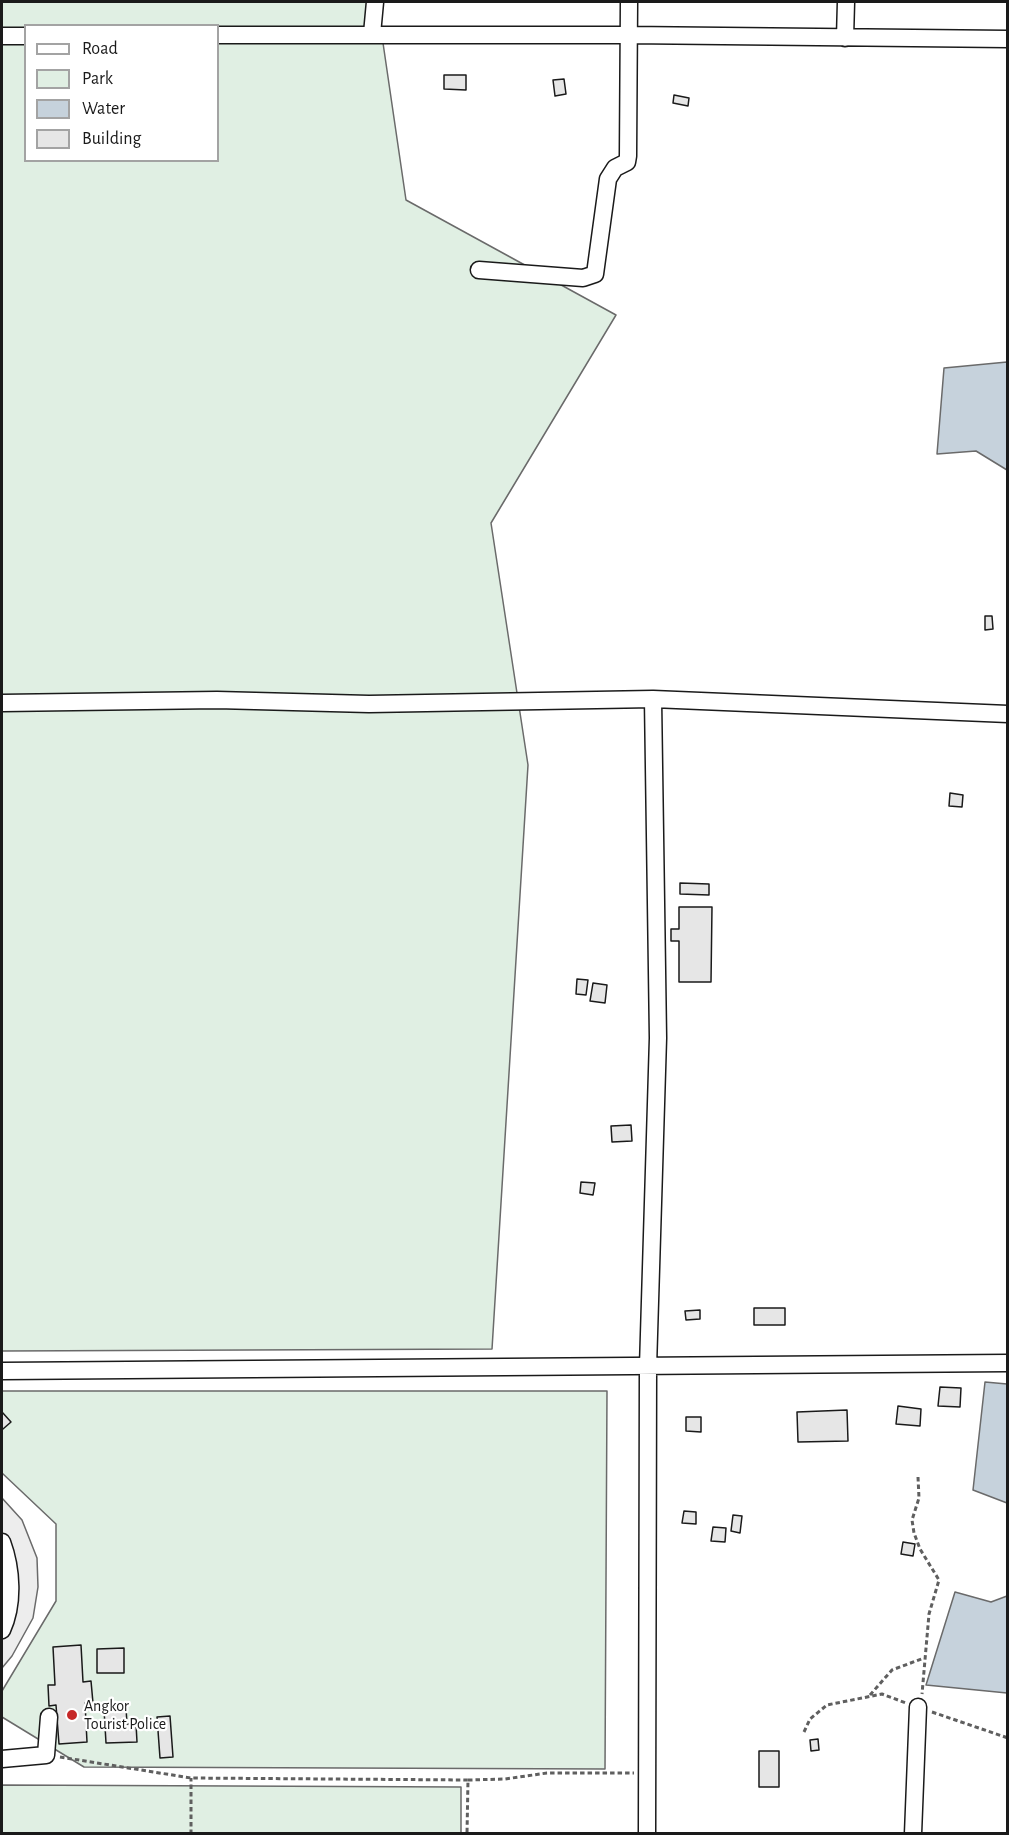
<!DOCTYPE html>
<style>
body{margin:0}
#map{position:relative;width:1009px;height:1835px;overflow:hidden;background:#fff;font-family:"Alegreya Sans",sans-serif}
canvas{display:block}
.frame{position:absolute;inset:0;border:3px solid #1a1a1a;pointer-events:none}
.legend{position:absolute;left:24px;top:24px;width:195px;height:138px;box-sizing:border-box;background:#fff;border:2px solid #a3a3a3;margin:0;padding:8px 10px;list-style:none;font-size:18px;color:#1a1a1a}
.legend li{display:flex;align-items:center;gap:12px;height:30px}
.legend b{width:30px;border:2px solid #a3a3a3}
</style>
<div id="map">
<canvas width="1009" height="1835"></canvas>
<div class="frame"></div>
<ul class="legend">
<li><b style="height:8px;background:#fff"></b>Road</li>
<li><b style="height:16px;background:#e0efe3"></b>Park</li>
<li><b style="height:16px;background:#c6d2dc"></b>Water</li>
<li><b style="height:16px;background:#e6e6e6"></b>Building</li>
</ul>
</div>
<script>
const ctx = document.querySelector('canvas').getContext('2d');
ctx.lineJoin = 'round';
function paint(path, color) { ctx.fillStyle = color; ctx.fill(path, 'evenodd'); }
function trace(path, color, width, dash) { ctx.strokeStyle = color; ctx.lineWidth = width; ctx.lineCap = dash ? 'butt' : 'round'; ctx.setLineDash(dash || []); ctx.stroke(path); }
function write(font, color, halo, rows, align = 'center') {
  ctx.font = font + ' "Alegreya Sans",sans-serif'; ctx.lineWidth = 4.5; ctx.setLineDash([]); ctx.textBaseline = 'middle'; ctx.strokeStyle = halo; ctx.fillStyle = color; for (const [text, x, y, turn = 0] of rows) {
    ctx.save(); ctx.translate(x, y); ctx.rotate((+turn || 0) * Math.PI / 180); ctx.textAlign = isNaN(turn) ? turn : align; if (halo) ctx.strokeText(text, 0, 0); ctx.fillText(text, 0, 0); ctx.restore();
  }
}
const green = new Path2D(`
 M2,2H377L406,200L616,315L491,523L528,765L492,1349L2,1351ZM26,26H218V160H26Z
 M2,1391H607L605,1769L84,1767L2,1717V1691L56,1601V1524L2,1473Z
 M2,1785L461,1787V1833H2Z`);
paint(green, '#e0efe3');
trace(green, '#6a6a6a', 1.5);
const parking = new Path2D(`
 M2,1498L22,1520L37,1558L38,1587L33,1618L12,1656L2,1668V1581H6L2,1562Z`);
paint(parking, '#ededed');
trace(parking, '#6a6a6a', 1.5);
const water = new Path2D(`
 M1007,362V470L976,451L937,454L944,368Z
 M985,1382L1007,1384V1503L973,1490Z
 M955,1592L991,1602L1007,1596V1693L926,1685Z`);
paint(water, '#c6d2dc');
trace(water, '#6a6a6a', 1.5);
const building = new Path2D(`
 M444,75H466V90L444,89Z
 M564,79L566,94L555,96L553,80Z
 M674,95L689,98L688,106L673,103Z
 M985,616H992L993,629L985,630Z
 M950,793L963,795L962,807L949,806Z
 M680,883L709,884V895L680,894Z
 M679,907H712L711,982H679V941H671V929H679Z
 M577,979L588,980L586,995L576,994Z
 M593,983L607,985L605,1003L590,1001Z
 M631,1125L632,1141L612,1142L611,1126Z
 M581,1182L595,1183L593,1195L580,1193Z
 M754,1308H785V1325H754Z
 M700,1310V1319L686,1320L685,1311Z
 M940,1387L961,1388L960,1407L938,1406Z
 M898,1406L921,1409L920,1426L896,1424Z
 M847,1410L848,1441L798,1442L797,1412Z
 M2,1412L11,1422L3,1429L2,1428Z
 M686,1417H701V1432L686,1431Z
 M684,1511L696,1512V1524L682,1523Z
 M733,1515L742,1516L740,1533L731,1531Z
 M713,1527L726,1528L725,1542L711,1541Z
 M903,1542L915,1544L913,1556L901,1554Z
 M81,1645L83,1682L91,1681L93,1703H85L87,1742L59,1744L56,1705L49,1706L48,1685H55L53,1647Z
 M124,1648V1673H97V1649Z
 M126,1708L127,1724H136L137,1742L106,1743L104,1709Z
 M170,1716L173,1757L160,1758L157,1717Z
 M818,1739L819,1750L811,1751L810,1740Z
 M759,1751H779V1787H759Z`);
paint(building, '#e6e6e6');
trace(building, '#1a1a1a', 1.5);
const minor = new Path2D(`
 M372,34L375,2
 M218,35H628L1008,39
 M2,36H26
 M845,38L846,2
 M479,270L583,278L595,274L608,179L615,168L627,162L628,156L629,2
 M2,703L217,700L369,704L653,699L1008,714
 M2,1371L1008,1363
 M2,1542C12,1569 14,1604 2,1630
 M2,1759L46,1755L49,1717
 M647,1834L648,1367L658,1038L653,699
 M913,1834L918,1707`);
trace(minor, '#1a1a1a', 19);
trace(new Path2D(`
 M918,1477L919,1498L912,1520L914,1533L920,1549L939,1580L929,1614L922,1694
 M870,1695L892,1670L924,1658
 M932,1712L1008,1738
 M804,1732L810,1719L827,1705L882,1694L906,1703
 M60,1757L191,1778L468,1780L467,1834
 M468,1780L505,1779L547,1773H634
 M191,1834V1778`), '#5f5f5f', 3, [4.5, 3]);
trace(minor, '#fff', 16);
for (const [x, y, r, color] of [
 [72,1715,6,"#c62828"]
]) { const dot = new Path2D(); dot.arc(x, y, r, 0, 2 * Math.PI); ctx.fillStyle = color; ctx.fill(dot); trace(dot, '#fff', 2); }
write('16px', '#1a1a1a', '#fff', [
 ["Angkor",84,1706],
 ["Tourist Police",84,1724]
], 'left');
</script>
